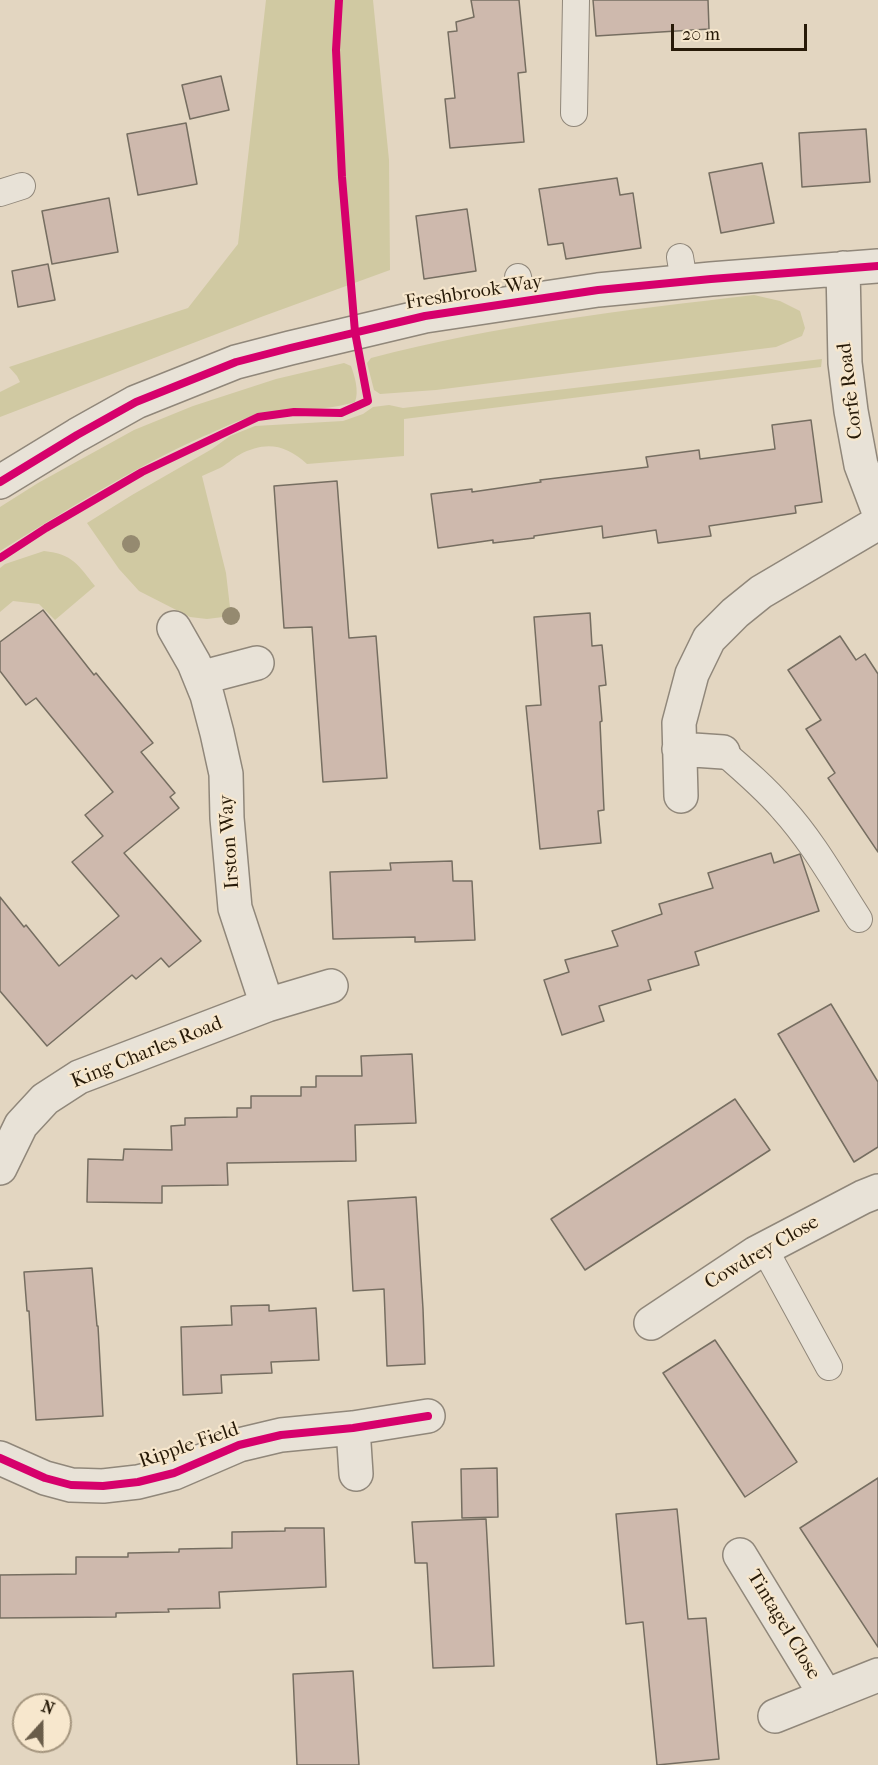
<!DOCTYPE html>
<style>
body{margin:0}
#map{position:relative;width:878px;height:1765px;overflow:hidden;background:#e3d6c1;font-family:"IM FELL French Canon",serif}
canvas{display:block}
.north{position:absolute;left:12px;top:1693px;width:60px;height:60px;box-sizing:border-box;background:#f7e7cd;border:2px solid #a4957e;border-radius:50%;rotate:21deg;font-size:16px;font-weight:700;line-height:24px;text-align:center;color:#271a08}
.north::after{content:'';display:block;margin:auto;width:21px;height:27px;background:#695c49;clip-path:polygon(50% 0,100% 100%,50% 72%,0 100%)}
.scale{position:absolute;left:671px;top:24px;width:136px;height:27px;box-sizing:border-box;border:3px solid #271a08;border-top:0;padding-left:8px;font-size:18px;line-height:21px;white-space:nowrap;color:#271a08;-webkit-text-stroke:4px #f7e7cd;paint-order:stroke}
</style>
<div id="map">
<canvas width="878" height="1765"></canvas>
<div class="north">N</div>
<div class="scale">20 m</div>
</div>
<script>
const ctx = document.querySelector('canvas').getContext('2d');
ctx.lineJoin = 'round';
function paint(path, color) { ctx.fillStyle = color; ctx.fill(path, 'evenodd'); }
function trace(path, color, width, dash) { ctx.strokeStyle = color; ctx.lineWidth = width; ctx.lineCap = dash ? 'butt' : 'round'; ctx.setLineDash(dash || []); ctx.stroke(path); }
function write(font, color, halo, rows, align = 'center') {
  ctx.font = font + ' "IM FELL French Canon",serif'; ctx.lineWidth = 4.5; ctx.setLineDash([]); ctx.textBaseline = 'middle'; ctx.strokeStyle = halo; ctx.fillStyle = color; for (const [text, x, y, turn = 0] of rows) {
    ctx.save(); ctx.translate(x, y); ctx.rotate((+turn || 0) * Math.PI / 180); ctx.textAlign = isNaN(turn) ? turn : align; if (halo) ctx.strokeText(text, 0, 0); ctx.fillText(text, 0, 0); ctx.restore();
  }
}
paint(new Path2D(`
 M266,0H373L389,160L390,270L261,317L0,417V392L20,382L17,376L9,367L188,308L238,244Z
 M754,295L780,301L800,311L805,328L802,336L776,347L436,390L380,394L374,390L367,363L371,358C496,325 626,310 754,295Z
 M822,359L821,367L404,419V456L307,464C285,444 265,441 239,455C232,459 226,465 220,468C214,471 208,473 202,476L226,573L231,616L207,619L190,617L139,591L119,569L87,523L132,495L212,449L230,436L255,426L343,421L363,414L373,407L389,405L403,408Z
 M344,363L351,366C355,377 359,391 355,402C321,413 285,406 251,417C235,421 219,430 204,436C132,468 67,510 0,551V507L38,483L134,430L193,406L276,379Z
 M44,551C73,554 78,565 95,586L55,620L39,604L13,601L0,612V568L5,564Z`), '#d0c9a2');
const building = new Path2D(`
 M471,0H519L526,72L518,73L524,142L450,148L445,99L455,98L448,32L457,31L456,22L474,17Z
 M593,0H708L709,29L596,36Z
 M221,76L229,110L190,119L182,85Z
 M186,123L197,184L138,195L127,134Z
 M866,129L870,182L802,187L799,133Z
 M762,163L774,223L721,233L709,173Z
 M617,178L620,195L633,193L641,248L566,259L563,243L548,245L539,189Z
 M109,198L118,252L52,264L42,211Z
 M467,209L476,271L424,279L416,216Z
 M48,264L55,300L18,307L12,271Z
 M811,420L822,502L795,506L796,513L709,526L711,536L658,543L656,530L603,538L602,526L534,536V538L493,543V540L438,548L431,494L472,489V492L541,482L540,480L648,467L646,457L699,450L700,459L775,449L772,425Z
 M337,481L349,638L376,636L387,778L323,782L312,627L284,628L274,486Z
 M43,610L94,675L96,673L153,743L141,752L175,793L170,797L179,808L124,853L201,941L169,967L161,958L136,979L132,975L47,1046L0,991V897L24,927L26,925L59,966L119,916L72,862L103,836L85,815L113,792L36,698L26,705L0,671V642Z
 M590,613L592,646L602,645L606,685L599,686L602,721L600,722L604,810L598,811L601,843L540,849L526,706L541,705L534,617Z
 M840,636L856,660L865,654L878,674V852L828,778L835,773L806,729L821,720L788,670Z
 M771,853L774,863L800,854L819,911L695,952L699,965L648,980L651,990L599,1006L604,1021L562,1035L544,980L569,972L565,960L618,946L612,931L662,914L659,904L713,888L708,873Z
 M452,861L453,881H472L475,940L415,942V937L333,939L330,872L391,870L390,863Z
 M831,1004L878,1082V1147L854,1162L778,1034Z
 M412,1054L416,1123L355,1125L356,1161L227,1163L228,1185L162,1186V1203L87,1202L88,1159L123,1160L124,1149L172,1150L171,1126L185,1125V1118L237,1117V1108H251V1096H301V1087H316V1076H362L361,1056Z
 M735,1099L770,1150L585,1270L551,1219Z
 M416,1197L423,1309L425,1364L387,1366L384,1289L353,1291L348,1201Z
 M92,1268L97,1326H98L103,1416L36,1420L29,1311H27L24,1272Z
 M269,1305V1311L316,1308L319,1360L271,1362L272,1373L221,1375L222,1393L183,1395L181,1327L232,1325L231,1306Z
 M715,1340L797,1462L745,1497L663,1373Z
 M497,1468L498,1517L462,1518L461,1469Z
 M878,1478V1647L800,1528Z
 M677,1509L688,1619L706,1618L719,1759L657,1765L643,1622L626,1624L616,1514Z
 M486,1519L494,1666L433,1668L427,1563H415L412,1522Z
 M285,1528H324L326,1587L219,1592L220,1608L168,1609L169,1612L116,1613V1617L0,1618V1575L76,1574V1557H128V1553L179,1552V1549L232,1548V1532L285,1531Z
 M353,1671L359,1765H297L293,1674Z`);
paint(building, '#ceb9ad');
trace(building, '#766e61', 1.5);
const service = new Path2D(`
 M574,113L576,0
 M0,193L22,186
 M680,257L684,281
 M518,277L523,302
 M723,752C744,770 765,788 783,809C813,842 835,882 859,919
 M764,1248L829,1367`);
const minor = new Path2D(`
 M843,268L845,363L851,411L861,465L878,510
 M0,482L77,435L136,402L236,362L290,348L425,316L598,290L711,279L878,266
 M174,628L194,663L207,695L217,733L226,774L227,818L235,908L267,1005
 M200,678L257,663
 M679,749L723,752
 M681,796L679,723L692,674L709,639L735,613L761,592L878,523
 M0,1168L21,1125L45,1099L79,1077L267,1005L331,986
 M651,1323L756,1253L863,1197L878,1191
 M353,1428L356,1474
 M0,1458L45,1478L71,1485L103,1486L138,1482L174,1473L239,1445L281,1435L353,1428L428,1416
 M740,1555L826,1696
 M775,1716L878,1675`);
trace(service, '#90877a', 28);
trace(minor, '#90877a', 36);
trace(service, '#e8e2d7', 26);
trace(minor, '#e8e2d7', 33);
trace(new Path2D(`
 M0,482L77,435L136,402L236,362L290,348L425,316L598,290L711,279L878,266
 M0,558L46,528L142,472L258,417L294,412L341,413L368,401L355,332L342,177L336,50L339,0
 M0,1458L45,1478L71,1485L103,1486L138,1482L174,1473L239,1445L281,1435L353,1428L428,1416`), '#d6006c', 8);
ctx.fillStyle = '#958a70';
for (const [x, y] of [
 [131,544],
 [231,616]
]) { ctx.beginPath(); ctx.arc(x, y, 9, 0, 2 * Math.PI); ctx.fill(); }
write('20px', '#271a08', '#f7e7cd', [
 ["Freshbrook Way",474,293,-9],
 ["Corfe Road",851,391,-97],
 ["Irston Way",230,842,-94],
 ["King Charles Road",147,1053,-22],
 ["Cowdrey Close",762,1253,-30],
 ["Ripple Field",189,1446,-19],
 ["Tintagel Close",783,1625,59]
]);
</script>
